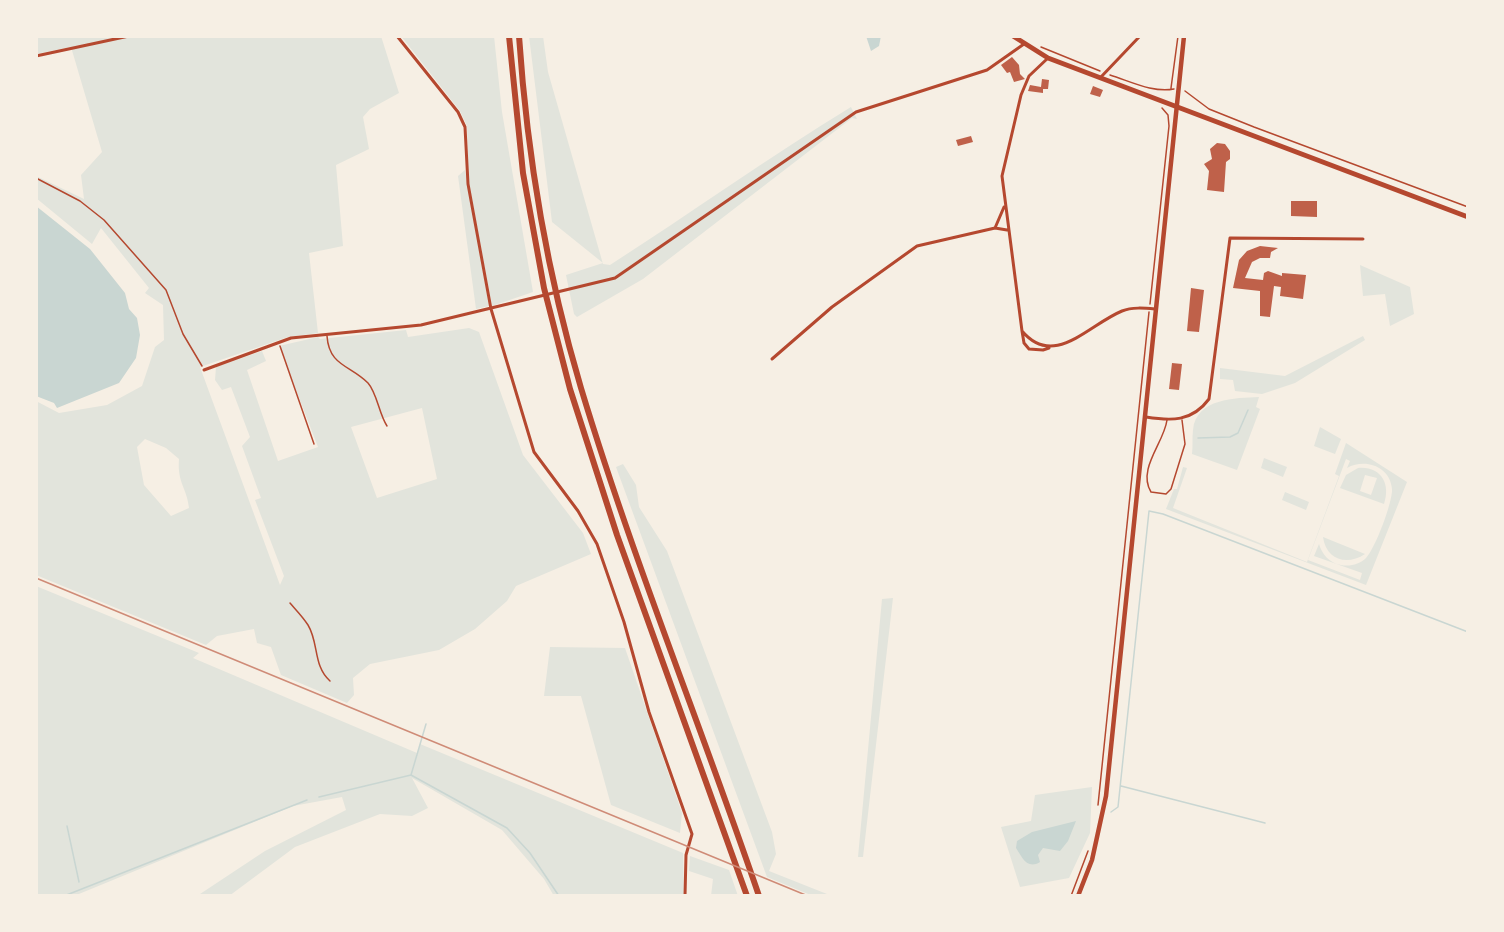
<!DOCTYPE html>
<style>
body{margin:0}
#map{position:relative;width:1504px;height:932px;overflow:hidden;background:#f6efe4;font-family:Karla,sans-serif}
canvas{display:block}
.frame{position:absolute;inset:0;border:38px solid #f6efe4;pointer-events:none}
</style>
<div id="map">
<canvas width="1504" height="932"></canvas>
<div class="frame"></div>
</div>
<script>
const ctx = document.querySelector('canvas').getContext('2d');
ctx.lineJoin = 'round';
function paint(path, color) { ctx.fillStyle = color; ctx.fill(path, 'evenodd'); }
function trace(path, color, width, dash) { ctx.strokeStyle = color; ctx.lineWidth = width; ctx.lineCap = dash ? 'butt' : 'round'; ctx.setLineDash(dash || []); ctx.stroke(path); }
paint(new Path2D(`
 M36,36H381L399,93L370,109L363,117L369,149L336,165L343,246L309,253L318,333L288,337L200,367L280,585L284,576L255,500L261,498L242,446L250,437L231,387L222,390L215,380L216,367L262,351L266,361L247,370L278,461L318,447L279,346L318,337L320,339L406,330L408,337L469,328L479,332L523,455L583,533L591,554L516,586L507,601L475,629L439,650L370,664L353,678L354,695L347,703L281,675L271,647L257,643L254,629L217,636L206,645L36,575V401L59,413L107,405L142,386L155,347L164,340L163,305L145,293L149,288L101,228L92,244L36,198V176L84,199L81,175L102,152L71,47L36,54ZM422,408L437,479L377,498L351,427ZM145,439L166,448L179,459C177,483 187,488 189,508L171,516L144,485L137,447Z
 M401,36H494L502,112L533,292L492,306L469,184L467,126L460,111Z
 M529,36H543L548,72L603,264L610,265C691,213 769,157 851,107L857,119L852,118L643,279L577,317L574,314L566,275L603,263L552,222Z
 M465,170L489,306L476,309L458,176Z
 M1360,265L1410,287L1414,314L1390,326L1385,294L1363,296Z
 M1363,336L1365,340L1295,383L1262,394L1235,391L1233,380L1220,379V368L1285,376Z
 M1259,397L1256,407L1260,409L1237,470L1192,454C1193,446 1192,438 1193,430C1196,398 1236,398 1259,397Z
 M1320,427L1341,439L1335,454L1314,446Z
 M1346,443L1407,482L1366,585L1166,509L1174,489H1177L1183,467L1187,468L1173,508L1307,562L1339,476L1335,474ZM1346,459L1350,461L1347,468C1365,458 1390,466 1392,489C1393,501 1375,549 1366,558C1360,564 1350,567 1341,565C1329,563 1322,554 1319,544L1314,556L1362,573L1360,580L1308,560Z
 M1264,458L1287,467L1283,477L1261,468Z
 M623,464L636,485L639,507L667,551L772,832L776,854L769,871L832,896H813L767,877L616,467Z
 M1358,468C1381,466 1391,484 1384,504L1340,488L1346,475ZM1365,475L1377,478L1371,495L1360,491Z
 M1285,492L1309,502L1306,510L1282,500Z
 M1323,537L1365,554C1347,566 1326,560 1323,537Z
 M36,586L199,653L193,658L417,753L415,762L420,744L683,853L684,896H554L544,879L502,830L412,778L428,808L412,816L380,814L295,847L229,896H197L265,851L346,810L342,797L293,806L74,896H36Z
 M893,598L863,857H858L882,599Z
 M550,647L625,648L682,813L680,833L611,805L581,696H544Z
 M1092,787L1090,833L1069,878L1020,887L1001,827L1031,821L1035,795Z
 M690,856L729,870L738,896H711L713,879L689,871Z`), '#e2e4dc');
paint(new Path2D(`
 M866,36H881L879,46L871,51Z
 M36,206L90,249L125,293L129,309L137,318L140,335L136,358L119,383L57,408L54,403L36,396Z
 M1076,821L1068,841L1060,851L1043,848L1038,855L1040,862C1027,870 1022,857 1016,848L1017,841L1032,832Z`), '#c9d6d2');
trace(new Path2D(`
 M1198,438L1230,437L1238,433L1248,410
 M411,775L507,828L530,853L559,896
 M1121,786L1265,823
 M319,797L411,775L426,724
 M1111,812L1118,807L1149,511L1163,514L1468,632
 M67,826L79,882
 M64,896L307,800`), '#c9d6d2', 1.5);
paint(new Path2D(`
 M1012,57L1019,65L1020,74L1025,79L1014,82L1010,72L1007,73L1001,65Z
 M1042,79L1049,80L1048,89H1043V93L1028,91L1030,85L1041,87Z
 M1093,86L1103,90L1100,97L1090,94Z
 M971,136L973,142L958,146L956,140Z
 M1217,143L1225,144L1230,151V159L1226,162L1224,192L1207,190L1209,171L1204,164L1212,159L1210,149Z
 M1291,201H1317V217L1291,216Z
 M1260,246L1278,248L1271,252L1270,258H1260L1252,262L1245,278L1263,280L1264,273L1268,271L1282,276V273L1306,275L1303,299L1280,296L1281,287L1274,286L1270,317L1260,316V291L1233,288L1239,260L1247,251Z
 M1191,288L1204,290L1199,332L1187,331Z
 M1172,363L1182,364L1179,390L1169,389Z`), '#bf614a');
trace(new Path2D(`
 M1041,47L1100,71
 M1110,75C1132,82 1153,93 1174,89
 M1171,88L1178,36
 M1185,91L1209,109L1254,127L1468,207
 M36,178L80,201L104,220L166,290L183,334L202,366
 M1150,304L1169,126L1168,115L1162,108
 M280,346L314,444
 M290,603C296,610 303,617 308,625C319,643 313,666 330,681
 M1098,805L1149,312
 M1071,896L1088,851`), '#b5482f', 1.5);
trace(new Path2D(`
 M327,336C329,366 350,365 368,383C377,393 379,414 387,426
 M1167,420C1164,443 1137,469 1151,492L1166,494L1171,489L1185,444L1182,420`), '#b5482f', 1.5);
trace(new Path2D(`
 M397,36L458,112L465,127L468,184L491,309L534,452L578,511L597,544L624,622L649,712L692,834L686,855L685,896
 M36,56L129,36
 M1048,58L1029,76L1021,95L1002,176L1022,331C1054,369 1088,325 1122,311C1132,307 1144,308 1155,309
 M1100,78L1140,36
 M995,228L1004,207
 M1022,331L1024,343L1029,349L1043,350L1049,348
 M772,359L832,307L917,246L995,228L1007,230
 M204,370L291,338L421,325L615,278L856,112L987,70L1024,44
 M1146,417C1171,421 1192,422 1209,399L1230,238L1363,239`), '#b5482f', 3);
trace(new Path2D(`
 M1078,896L1092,860L1106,796L1184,36`), '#b5482f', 4.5);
trace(new Path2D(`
 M1013,36L1048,58L1468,217`), '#b5482f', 5);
trace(new Path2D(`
 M509,36L523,173L544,288L570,389L617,535L747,896
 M519,36C527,154 547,274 581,388C633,560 701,726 759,896`), '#b5482f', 6);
trace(new Path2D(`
 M36,578L808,896`), '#cf8b77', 1.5);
</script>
